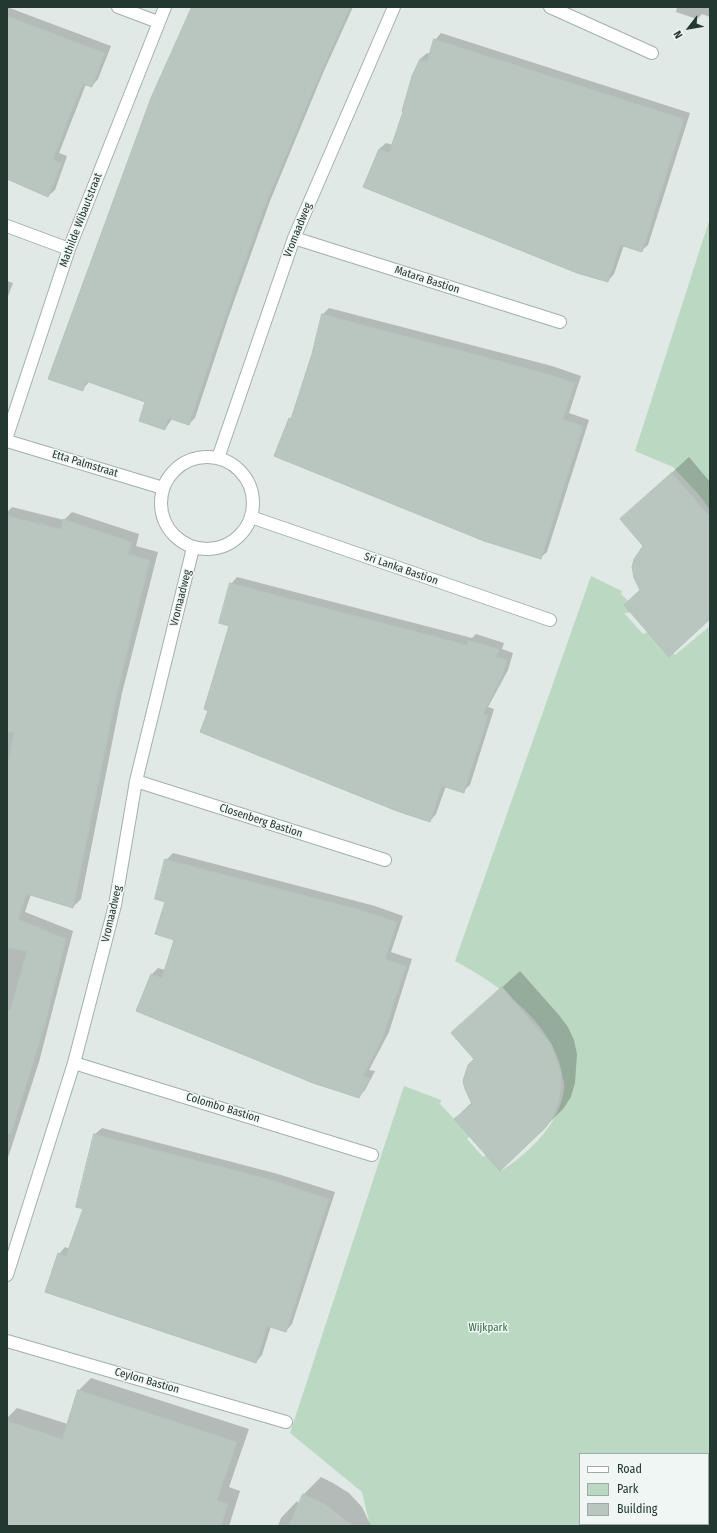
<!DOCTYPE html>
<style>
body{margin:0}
#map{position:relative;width:717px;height:1533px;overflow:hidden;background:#e0e9e5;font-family:"Fira Sans Condensed",sans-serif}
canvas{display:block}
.frame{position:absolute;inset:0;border:8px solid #233831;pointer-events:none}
.legend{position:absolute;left:579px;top:1453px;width:130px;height:72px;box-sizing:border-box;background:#f0f6f3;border:1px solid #9eaaa5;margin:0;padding:5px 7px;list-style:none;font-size:12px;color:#233831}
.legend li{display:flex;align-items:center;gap:8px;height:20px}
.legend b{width:20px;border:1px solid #9eaaa5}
.north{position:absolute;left:669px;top:8px;width:40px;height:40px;-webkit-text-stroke:3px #f0f6f3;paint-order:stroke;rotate:239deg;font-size:11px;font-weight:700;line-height:16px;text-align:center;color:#233831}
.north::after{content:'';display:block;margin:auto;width:14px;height:18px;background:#233831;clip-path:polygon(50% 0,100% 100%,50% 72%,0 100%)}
</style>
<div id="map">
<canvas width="717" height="1533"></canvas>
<div class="frame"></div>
<ul class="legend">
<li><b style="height:5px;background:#fff"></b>Road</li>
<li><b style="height:11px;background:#bbd8c2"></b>Park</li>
<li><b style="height:11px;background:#b9c6c0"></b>Building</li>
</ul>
<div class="north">N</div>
</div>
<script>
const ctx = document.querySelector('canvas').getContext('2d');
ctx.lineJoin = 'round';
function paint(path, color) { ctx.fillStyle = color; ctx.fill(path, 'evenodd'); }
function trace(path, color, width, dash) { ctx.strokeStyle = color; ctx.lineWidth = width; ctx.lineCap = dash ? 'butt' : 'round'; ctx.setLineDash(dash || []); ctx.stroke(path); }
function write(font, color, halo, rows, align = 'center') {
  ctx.font = font + ' "Fira Sans Condensed",sans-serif'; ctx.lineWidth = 3; ctx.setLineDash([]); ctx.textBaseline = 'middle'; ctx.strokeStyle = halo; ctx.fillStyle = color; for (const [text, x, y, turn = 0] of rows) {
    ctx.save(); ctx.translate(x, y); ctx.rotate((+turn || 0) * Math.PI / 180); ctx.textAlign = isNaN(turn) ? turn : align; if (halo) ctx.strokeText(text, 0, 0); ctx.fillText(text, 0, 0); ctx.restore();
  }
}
paint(new Path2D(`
 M710,218V510L700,496L673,467L635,451Z
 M591,576L622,591L621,594L639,612L624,613L643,634L653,630L675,655L710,626V1526H370L362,1492L290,1433L404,1086L441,1100L440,1104L470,1136L467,1139L483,1157L486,1155L501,1171C529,1153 560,1124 564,1089C565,1085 563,1079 562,1074C554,1023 498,984 455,961ZM580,1454H708V1524H580Z`), '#bbd8c2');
paint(new Path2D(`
 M7,7L111,46L98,79L92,86L86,84L59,153L67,156L55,190L48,196L7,179Z
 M192,7H353L323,73L270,201L228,318L195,418L189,424L172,419L165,429L146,402L89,382L82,390L152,99Z
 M677,7H710V17L702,14L697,19L676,12Z
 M441,33L690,113L648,245L641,251L624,245L614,274L608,281L379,149L386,143L393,145L420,59L427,53L431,54L435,40Z
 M7,281L13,283L7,299Z
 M329,308L552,366L581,376L569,413L589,420L547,552L540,558L290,419L294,415L313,355L322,315Z
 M689,457L710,482V617L641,589L644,546L621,519Z
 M12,507L64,520L72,512L139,534L136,546L158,552L122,693L81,899L73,907L31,894L25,912L73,931L39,1062L7,1161V512Z
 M237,577L472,638L476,634L504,643L502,649L513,653L508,670L488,707L494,709L470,785L463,791L446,786L436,814L430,821L209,710L230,625L231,584Z
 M173,853L375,906L403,916L391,952L412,959L389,1032L369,1070L375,1071L365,1090L359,1097L137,1011L152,974L158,968L165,970L175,939L166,901V860Z
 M520,971L559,1015L568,1027L574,1040L577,1054L575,1083L571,1097L563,1109L545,1127L455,1119L472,1102L475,1059L452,1033Z
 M102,1128L278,1174L335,1192L292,1324L286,1331L271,1326L262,1355L256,1362L59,1254L65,1247L70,1249L84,1208L95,1134Z
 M91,1378L249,1429L229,1487L240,1491L229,1526H7V1418L17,1408L68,1424L79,1390Z
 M321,1477L333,1483L349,1493L362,1507L371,1526H278L281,1518L297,1501L299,1505L304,1494Z`), '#0003');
const building = new Path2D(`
 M192,7H350L309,100L264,208L222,326L189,425L168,418L165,430L139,421L145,402L86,381L83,391L48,379L151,98Z
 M7,16L105,53L92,87L83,84L68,120L53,160L62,163L48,197L7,179Z
 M434,39L684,119L642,252L620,245L608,282L577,273L363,187L379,149L389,153L403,112L402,111L412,76L420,59L427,61Z
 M322,314L545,373L575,383L563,419L583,426L541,559L484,541L274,456L289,418L291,419L312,354Z
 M672,473L710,517V619L669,657L624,605L640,590L634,578L632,567L634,559L643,546L620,519Z
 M7,516L61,529L63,519L132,542L128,554L150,560L115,702L73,908L27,894L18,919L66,939L46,1021L11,1134L7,1133V1010L10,1011L27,951L7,948V768L14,732H7Z
 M230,583L467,645L468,640L499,649L496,656L507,660L502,677L483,714L488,716L464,793L442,786L430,822L397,811L200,732L208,711L204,709L229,626L219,623Z
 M165,859L368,912L397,922L385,959L406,966L382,1040L363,1076L370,1078L359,1098L313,1083L136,1011L151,974L162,978L174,940L155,934L165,902L155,899Z
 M502,987L551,1044L561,1072V1086L559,1101L554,1115L546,1127L500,1171L454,1119L472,1104L465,1089L463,1081L468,1065L474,1059L451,1033Z
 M94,1134L272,1180L329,1199L286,1332L267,1326L256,1363L45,1292L58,1253L66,1256L83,1209L76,1207Z
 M78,1390L237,1442L217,1500L228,1504L221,1526H7V1421L62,1439Z
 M303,1494L325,1504L353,1526H289Z`);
paint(building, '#b9c6c0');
trace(building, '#b3c2bb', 1);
const minor = new Path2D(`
 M118,7L158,22
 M550,7L652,53
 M7,226L69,249
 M294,238L560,322
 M7,436L69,249L165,7
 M7,441L163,488
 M161 503a46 46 0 1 1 92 0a46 46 0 1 1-92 0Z
 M218,458L294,238L394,7
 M251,517L550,620
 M136,781L385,860
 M74,1063L372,1155
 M7,1275L74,1063L115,905L136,781L193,548
 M7,1341L286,1422`);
trace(minor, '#a4b0ab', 14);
trace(minor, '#fff', 12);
write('11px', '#233831', '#f0f6f3', [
 ["Mathilde Wibautstraat",81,220,-69],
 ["Vromaadweg",298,230,-68],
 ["Matara Bastion",427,280,18],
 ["Etta Palmstraat",85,464,17],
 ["Sri Lanka Bastion",401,569,19],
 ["Vromaadweg",181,598,-76],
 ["Closenberg Bastion",261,821,18],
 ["Vromaadweg",112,914,-77],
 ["Colombo Bastion",223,1108,17],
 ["Ceylon Bastion",147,1381,16]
]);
write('11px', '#316a45', '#f0f6f3', [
 ["Wijkpark",488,1328]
]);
</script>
